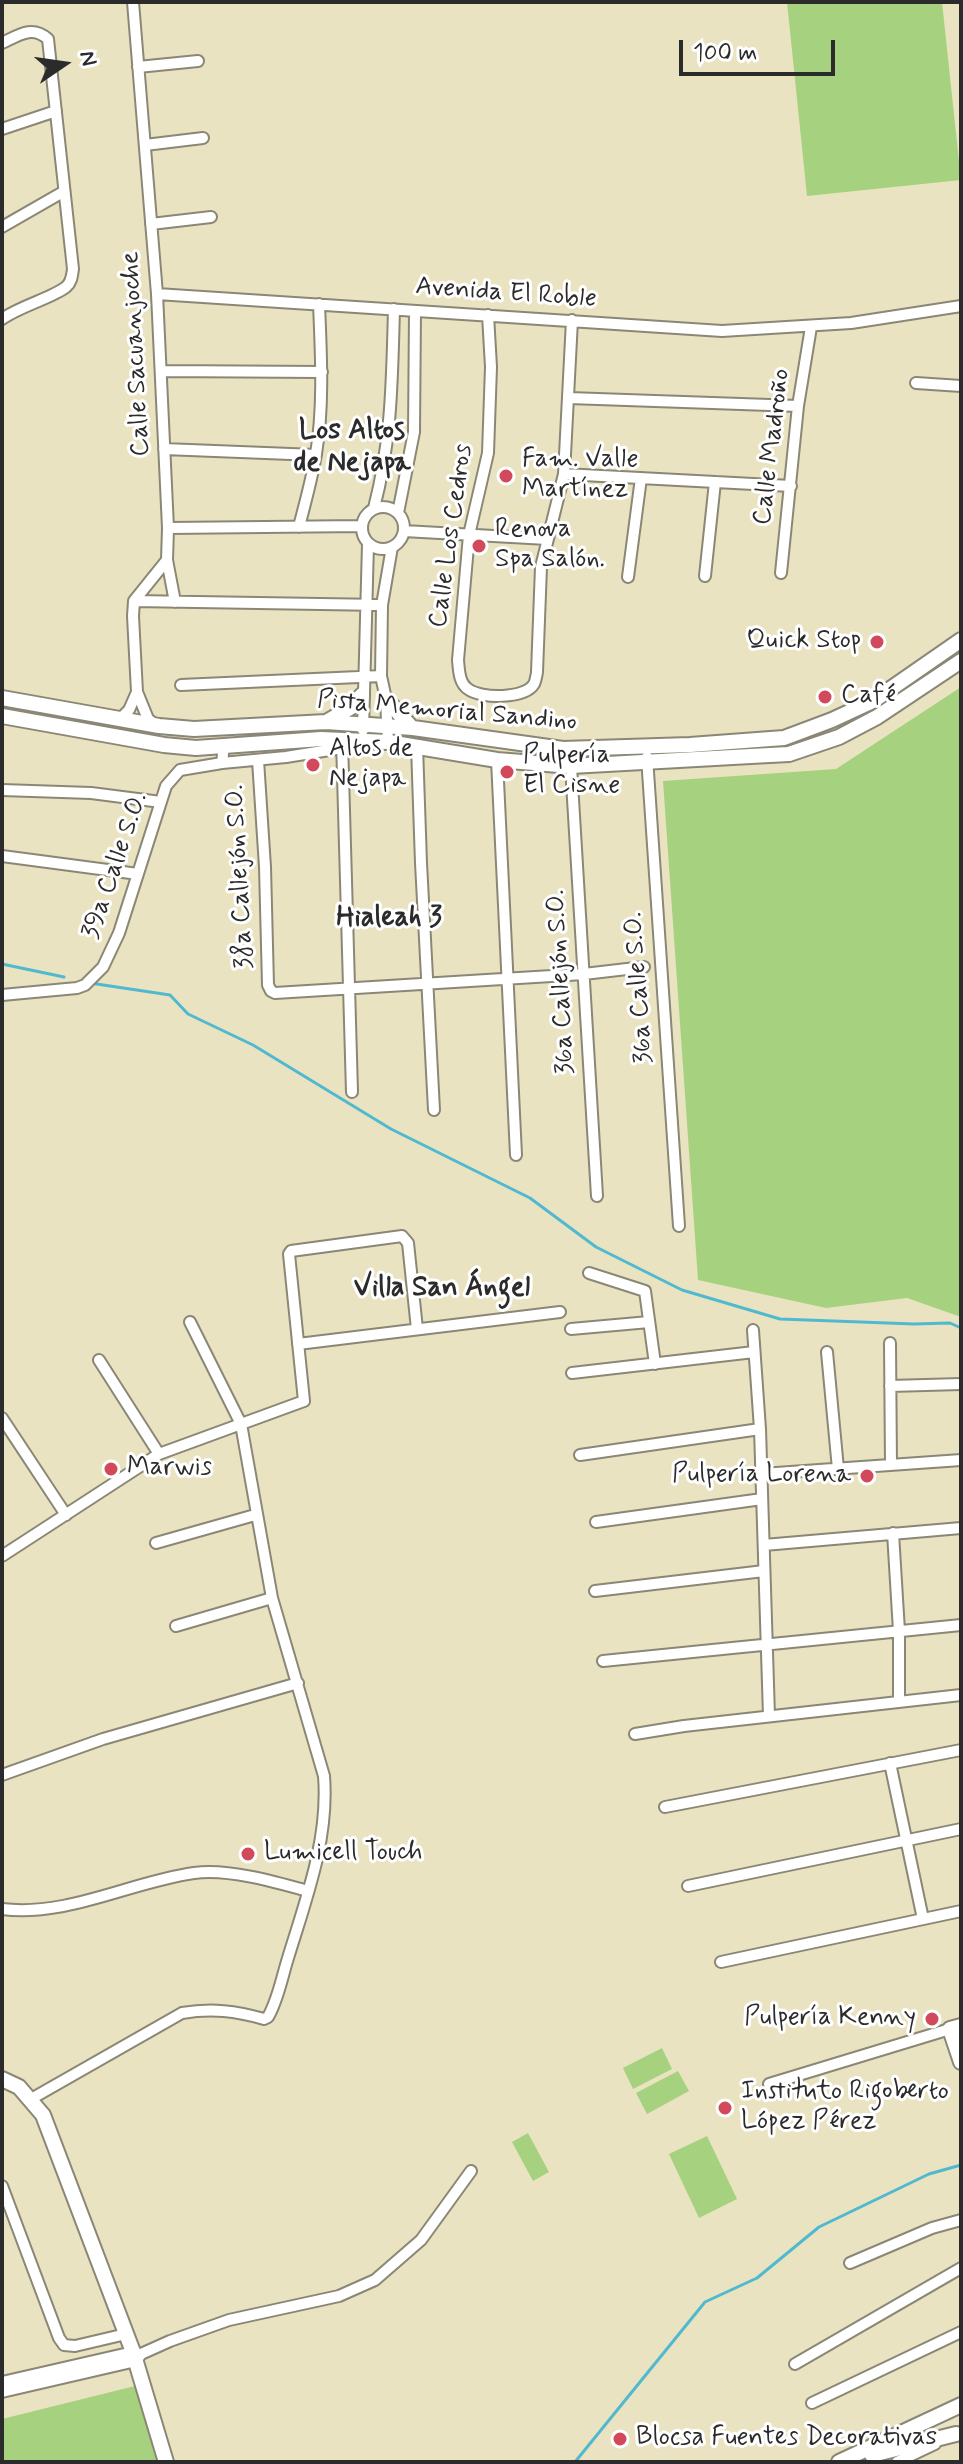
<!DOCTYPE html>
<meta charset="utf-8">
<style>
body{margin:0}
#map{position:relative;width:963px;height:2464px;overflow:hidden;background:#eae3c1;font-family:Mynerve,sans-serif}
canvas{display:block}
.frame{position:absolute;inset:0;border:4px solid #2b2b2b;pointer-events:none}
.north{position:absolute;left:24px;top:24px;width:80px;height:80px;-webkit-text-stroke:6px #fff;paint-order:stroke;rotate:77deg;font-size:22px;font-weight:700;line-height:32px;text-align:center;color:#2b2b2b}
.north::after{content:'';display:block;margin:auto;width:28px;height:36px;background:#2b2b2b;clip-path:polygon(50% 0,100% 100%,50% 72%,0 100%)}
.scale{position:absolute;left:679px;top:40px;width:156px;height:36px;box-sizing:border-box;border:4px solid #2b2b2b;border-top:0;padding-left:10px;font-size:24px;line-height:28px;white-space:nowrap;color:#2b2b2b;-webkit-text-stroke:6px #fff;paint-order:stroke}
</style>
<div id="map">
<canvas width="963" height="2464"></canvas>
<div class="frame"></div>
<div class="north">N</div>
<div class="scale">100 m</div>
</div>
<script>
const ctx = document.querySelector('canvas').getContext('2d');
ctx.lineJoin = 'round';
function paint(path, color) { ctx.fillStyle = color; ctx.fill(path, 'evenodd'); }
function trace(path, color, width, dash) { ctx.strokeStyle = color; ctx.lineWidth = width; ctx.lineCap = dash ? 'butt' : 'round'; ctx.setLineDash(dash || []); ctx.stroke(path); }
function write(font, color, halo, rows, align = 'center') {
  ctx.font = font + ' Mynerve,sans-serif'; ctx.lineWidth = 6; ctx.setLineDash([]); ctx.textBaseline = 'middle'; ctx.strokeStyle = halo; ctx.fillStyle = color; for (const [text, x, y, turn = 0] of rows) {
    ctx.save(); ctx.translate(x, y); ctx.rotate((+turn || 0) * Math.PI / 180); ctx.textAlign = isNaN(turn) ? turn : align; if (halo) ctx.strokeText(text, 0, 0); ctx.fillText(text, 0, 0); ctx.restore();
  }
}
paint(new Path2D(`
 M787,2H942L961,180L807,196Z
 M961,687V1317L907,1298L826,1308L698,1280L663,781L836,769Z
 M662,2048L672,2069L633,2089L623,2068Z
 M678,2071L689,2091L647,2114L636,2093Z
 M528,2133L549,2172L533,2181L512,2142Z
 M707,2136L737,2199L699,2218L669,2154Z
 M143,2384L166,2462H2V2419Z`), '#a6d27f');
trace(new Path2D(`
 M2,964L64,977
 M90,983L170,995L188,1014L253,1045L391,1129L530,1198L596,1247L682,1290L780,1319L914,1324L950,1323L961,1328
 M575,2462L705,2302L757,2278L819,2227L929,2174L961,2165`), '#51b9cf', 3);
const street = new Path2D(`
 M133,2L157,294L168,528L167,560L134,601L133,616L137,692L148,719L156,725
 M2,43C19,35 32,25 48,39L73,269C72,275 72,282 66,287C52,298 20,306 2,319
 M138,67L198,61
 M2,129L56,111
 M145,145L203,138
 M151,224L211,217
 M2,227L63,192
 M157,294L722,331L851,323L961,306
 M488,315L491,367L488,453L469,535L458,660C459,670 459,683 468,689C481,699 525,699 534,684C535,683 537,673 537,672L541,567L564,474L572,320
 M161,371L322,372
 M916,383L961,386
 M569,398L798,406
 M164,449L316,455
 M564,474L791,486
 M362 528a21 21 0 1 1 42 0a21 21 0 1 1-42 0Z
 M374,508C392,439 392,379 394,309
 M398,513L414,432L415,311
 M299,527C305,503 312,479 316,454C324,405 321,354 319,304
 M168,528L361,526
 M404,531L547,539
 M167,560L175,602
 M781,573L798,406L811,327
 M705,576L715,482
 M628,577L641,478
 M134,601L382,605
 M181,685L381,676
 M119,720L129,710L137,692
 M363,730L368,544
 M342,740L352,1092
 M388,742L386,699L381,676L382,605L392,547
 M417,746L421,863L434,1110
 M647,757L679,1226
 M258,760L265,867L268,985L271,991L275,993L584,974L644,967
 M497,760L516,1155
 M222,763L286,757L342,748
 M571,766L597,1196
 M2,790L91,793L161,802
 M2,856L138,874
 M2,995L77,988L85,985L103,967L119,933L166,786L180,770L222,763L224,745
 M589,1273L645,1291L655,1364
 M571,1329L649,1322
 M753,1330L760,1429L769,1716
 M890,1343L891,1465
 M298,1344L560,1312
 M827,1352L838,1469
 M99,1360L159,1454
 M572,1373L754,1352
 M890,1386L961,1384
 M2,1418L66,1515
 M580,1455L760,1429
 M762,1474L961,1460
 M596,1522L762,1499
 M893,1533L899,1631V1702
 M156,1543L255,1515
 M764,1545L961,1528
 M2,1556L159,1454L304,1401L289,1254L291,1251L402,1236L408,1243L417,1329
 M595,1591L764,1571
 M176,1626L272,1598
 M603,1661L961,1625
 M635,1734L684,1726L961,1695
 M890,1763L923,1919
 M2,1775L103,1739L298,1683
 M665,1807L961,1750
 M688,1886L961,1829
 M2,1909C68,1917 130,1882 194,1873C227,1868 276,1882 308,1891
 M721,1962L961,1911
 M769,2084L950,2029
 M31,2099L182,2013C212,2008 236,2011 264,2019L268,2017C278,2000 282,1977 288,1958C306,1899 329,1839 324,1776L272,1598L241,1424L190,1322
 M2,2186L59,2338L64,2345L75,2346L126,2334
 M850,2263L932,2228L961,2220
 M795,2364L961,2268
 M2,2382L133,2352L140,2354
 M2,2392L136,2361L141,2354L170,2341L229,2320L339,2296L375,2280L421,2240L471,2171
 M812,2403L961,2332
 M897,2462L935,2444`);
const secondary = new Path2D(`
 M2,698L159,726L194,729L326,722L413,728L563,749L690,745L784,738L832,720L873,701L961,640
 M386,699L412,728
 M2,716L164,745L196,748L321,739L388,742L497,760L571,766L751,756L789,754L839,737L877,717L961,661
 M328,721L350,708L362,695
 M961,2026L950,2029L961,2062
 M2,2079L19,2087L43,2115L133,2352L166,2462
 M872,2455L956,2434
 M839,2462L961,2405`);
trace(street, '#8a8776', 14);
trace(secondary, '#8a8776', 18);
trace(street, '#fff', 10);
trace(secondary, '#fff', 14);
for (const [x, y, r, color] of [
 [506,476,8,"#d1495b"],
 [479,546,8,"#d1495b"],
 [877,642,8,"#d1495b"],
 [825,697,8,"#d1495b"],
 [313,765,8,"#d1495b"],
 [507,772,8,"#d1495b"],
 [111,1469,8,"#d1495b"],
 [867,1476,8,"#d1495b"],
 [248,1854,8,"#d1495b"],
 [932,2019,8,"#d1495b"],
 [725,2108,8,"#d1495b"],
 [620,2439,8,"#d1495b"]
]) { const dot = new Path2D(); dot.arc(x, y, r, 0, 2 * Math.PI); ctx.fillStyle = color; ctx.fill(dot); trace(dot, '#fff', 3); }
write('26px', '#2b2b2b', '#fff', [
 ["Avenida El Roble",506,294,4],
 ["Calle Sacuanjoche",137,354,-93],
 ["Calle Madroño",773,447,-83],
 ["Calle Los Cedros",452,536,-82],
 ["Pista Memorial Sandino",447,712,5],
 ["39a Calle S.O.",116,866,-71],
 ["38a Callejón S.O.",241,877,-93],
 ["36a Callejón S.O.",562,982,-93],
 ["36a Calle S.O.",640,988,-94]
]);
write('26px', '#2b2b2b', '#fff', [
 ["Fam. Valle",522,461],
 ["Martínez",522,491],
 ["Renova",495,531],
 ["Spa Salón.",495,561],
 ["Quick Stop",861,642,"right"],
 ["Café",841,697],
 ["Altos de",329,750],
 ["Nejapa",329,780],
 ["Pulpería",523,757],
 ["El Cisne",523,787],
 ["Marwis",127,1469],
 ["Pulpería Lorena",851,1476,"right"],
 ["Lumicell Touch",264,1854],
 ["Pulpería Kenny",916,2019,"right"],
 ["Instituto Rigoberto",741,2093],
 ["López Pérez",741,2123],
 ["Blocsa Fuentes Decorativas",636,2439]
], 'left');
write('bold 28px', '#2b2b2b', '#fff', [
 ["Los Altos",352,432],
 ["de Nejapa",352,464],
 ["Hialeah 3",389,919],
 ["Villa San Ángel",442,1289]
]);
</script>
